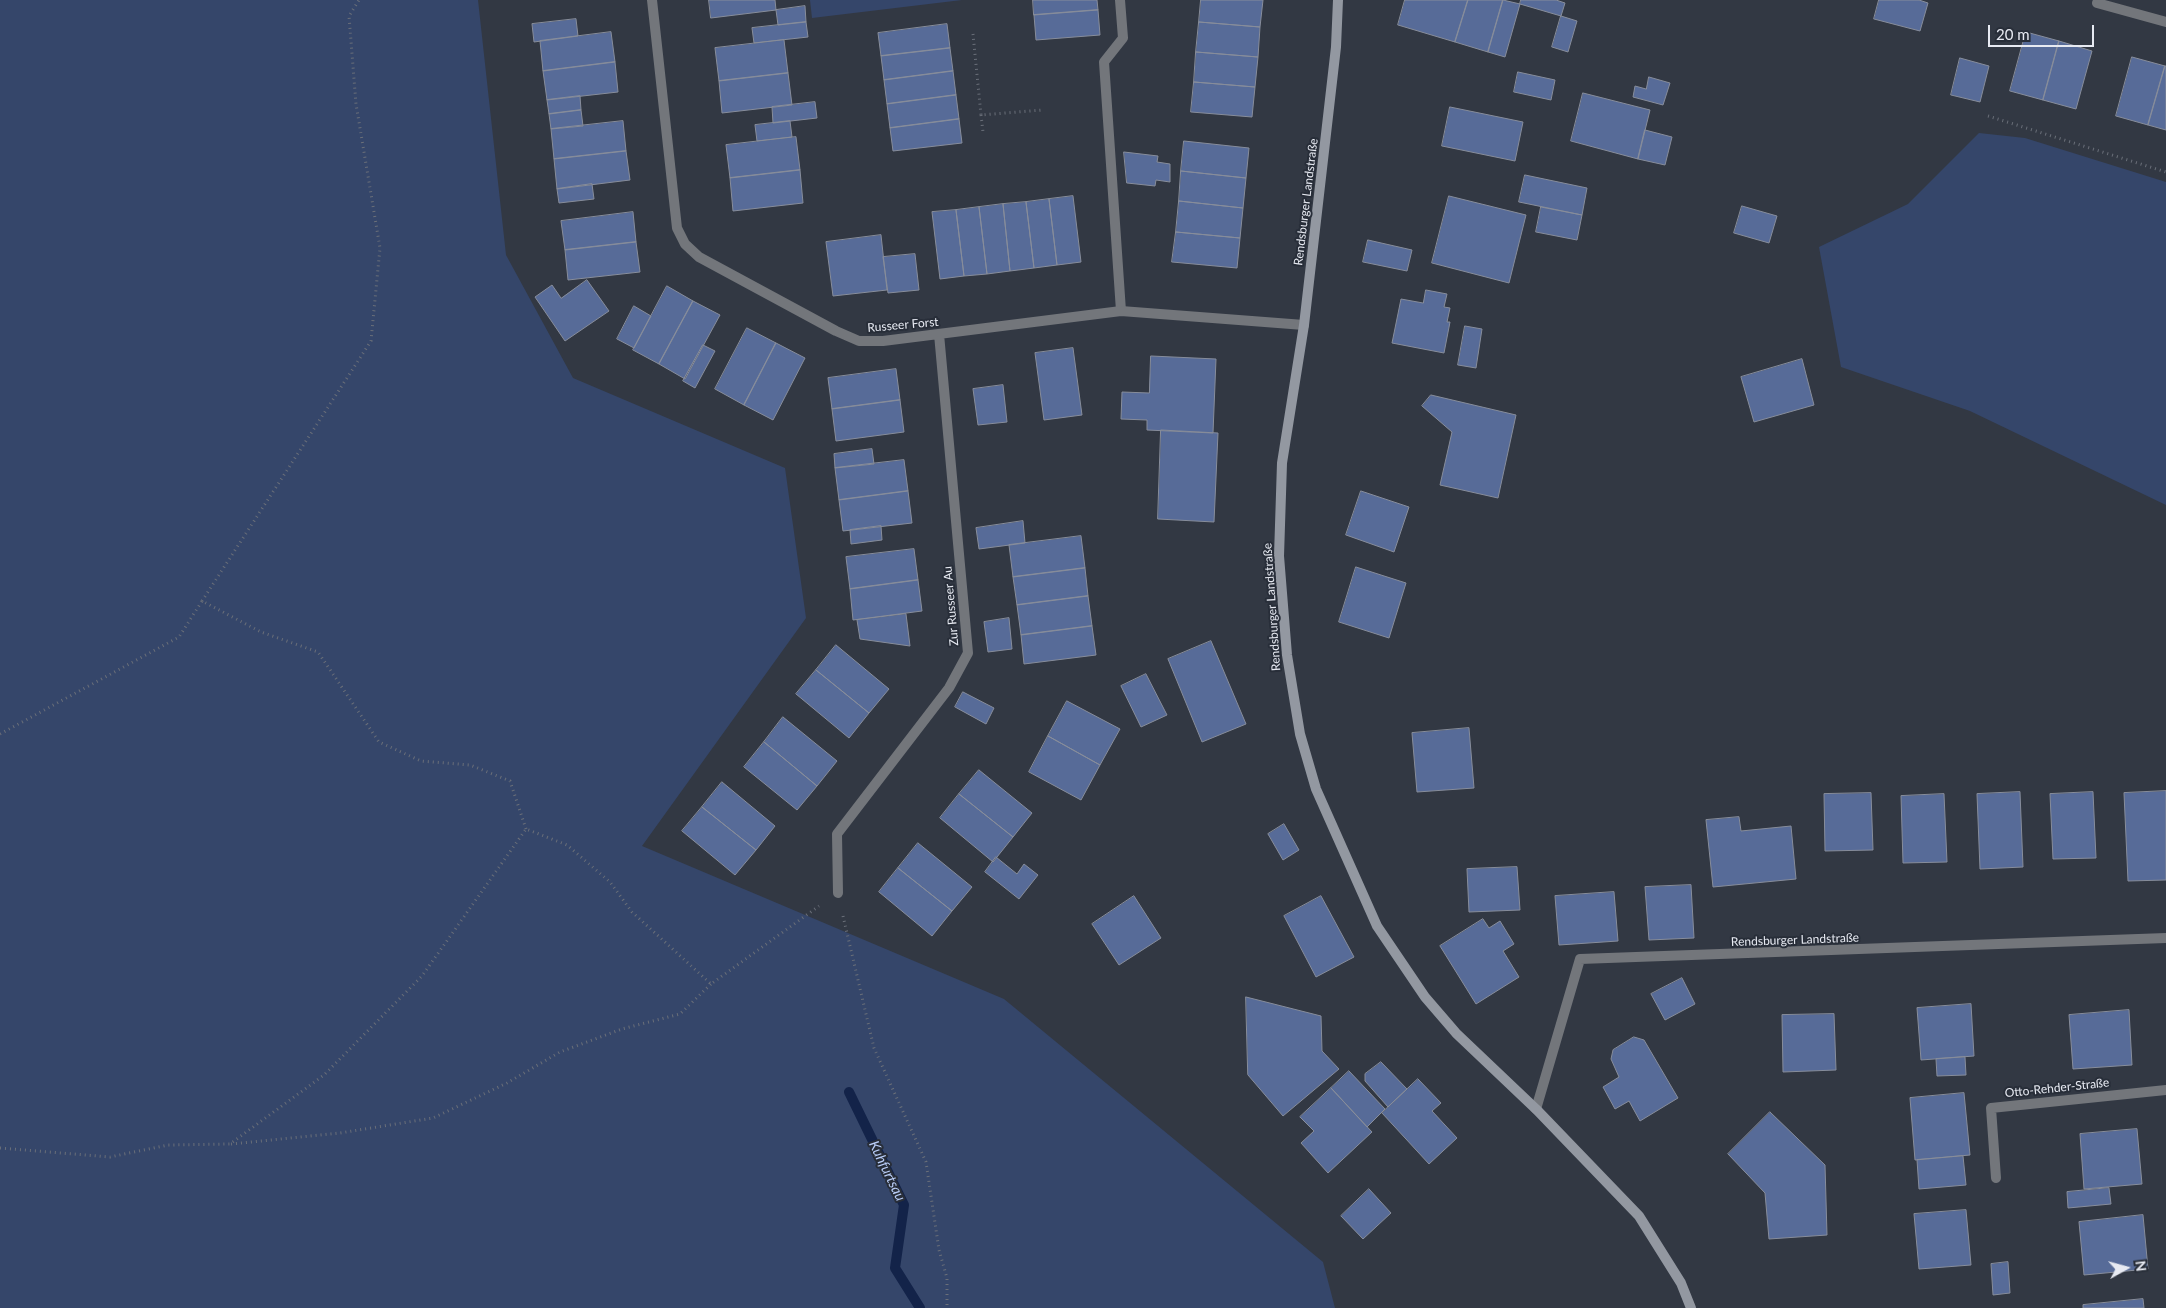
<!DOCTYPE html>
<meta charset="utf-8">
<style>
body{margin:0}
#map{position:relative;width:2166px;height:1308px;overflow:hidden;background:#323843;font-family:Lato,sans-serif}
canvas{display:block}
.north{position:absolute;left:2101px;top:1243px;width:50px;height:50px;-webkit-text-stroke:4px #282e39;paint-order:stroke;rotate:83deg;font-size:14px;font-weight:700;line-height:20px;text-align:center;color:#e7eaf2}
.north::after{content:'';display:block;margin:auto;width:18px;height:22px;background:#e7eaf2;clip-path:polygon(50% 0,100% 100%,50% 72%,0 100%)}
.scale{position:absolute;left:1988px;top:25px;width:106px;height:22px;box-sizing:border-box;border:2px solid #e7eaf2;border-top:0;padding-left:6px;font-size:15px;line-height:18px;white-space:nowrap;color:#e7eaf2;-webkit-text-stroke:4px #282e39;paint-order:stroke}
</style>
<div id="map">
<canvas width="2166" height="1308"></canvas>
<div class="north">N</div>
<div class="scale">20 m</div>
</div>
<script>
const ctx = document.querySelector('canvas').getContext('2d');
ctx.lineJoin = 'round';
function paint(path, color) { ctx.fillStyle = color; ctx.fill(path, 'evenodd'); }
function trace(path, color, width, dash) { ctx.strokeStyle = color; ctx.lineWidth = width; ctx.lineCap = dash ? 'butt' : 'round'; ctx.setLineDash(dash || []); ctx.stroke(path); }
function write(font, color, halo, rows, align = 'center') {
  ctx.font = font + ' Lato,sans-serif'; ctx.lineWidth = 4; ctx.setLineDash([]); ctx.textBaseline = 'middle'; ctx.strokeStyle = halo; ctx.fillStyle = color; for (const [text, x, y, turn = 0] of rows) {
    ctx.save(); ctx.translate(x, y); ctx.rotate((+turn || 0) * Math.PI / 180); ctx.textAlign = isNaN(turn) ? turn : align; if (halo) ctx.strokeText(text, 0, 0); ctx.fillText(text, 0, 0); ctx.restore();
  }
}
paint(new Path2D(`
 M0,0H478L506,255L573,378L785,468L806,618L642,846L1004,999L1323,1262L1335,1308H0Z
 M810,0H962L812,18Z
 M1979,133L2025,138L2166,182V505L1970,411L1841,367L1819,247L1908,204Z`), '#35466a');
trace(new Path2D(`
 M849,1092L904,1205L895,1268L920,1308`), '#132349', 10);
const building = new Path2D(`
 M709,0H775L776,10L711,18Z
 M1033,0H1097L1098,10L1034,15Z
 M1201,0H1263L1260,27L1199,22Z
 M1405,0H1468L1455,42L1398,25Z
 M1468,0H1503L1488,52L1455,42Z
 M1503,0L1520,4L1505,57L1488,52Z
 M1521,0H1556L1565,3L1561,16L1520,4Z
 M1879,0H1919L1928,3L1920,31L1874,19Z
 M805,6L806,22L778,25L776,10Z
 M1098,10L1100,35L1036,40L1034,15Z
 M1561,16L1577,21L1568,52L1552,47Z
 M576,19L578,36L534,42L532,24Z
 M806,22L808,37L754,43L752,28Z
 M1199,22L1260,27L1258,57L1196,52Z
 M947,24L950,48L881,56L878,33Z
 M611,32L615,62L543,71L540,41Z
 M2026,32L2059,41L2043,100L2010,91Z
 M784,40L788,73L719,81L715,48Z
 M2059,41L2092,51L2076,109L2043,100Z
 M950,48L953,71L884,80L881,56Z
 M1196,52L1258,57L1255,87L1194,82Z
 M2132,57L2165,66L2148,125L2116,116Z
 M1960,58L1989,66L1980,102L1951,95Z
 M615,62L618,92L547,100L543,71Z
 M2165,66H2166V130L2148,125Z
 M953,71L956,95L887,104L884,80Z
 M1518,72L1555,80L1551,100L1514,92Z
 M788,73L792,105L722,113L719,81Z
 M1649,77L1670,83L1663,105L1633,97L1635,86L1646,89Z
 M1194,82L1255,87L1252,117L1191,112Z
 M1583,93L1650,110L1638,159L1571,141Z
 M956,95L959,119L890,128L887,104Z
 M580,96L581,110L549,114L547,100Z
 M815,102L817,118L773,123L772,107Z
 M1450,107L1523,122L1515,161L1442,146Z
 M581,110L583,126L551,129L549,114Z
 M959,119L962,143L893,151L890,128Z
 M623,121L626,151L554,159L551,129Z
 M790,121L792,137L757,141L755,125Z
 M1645,130L1672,137L1665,165L1638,159Z
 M796,137L800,170L730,178L726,145Z
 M1184,141L1249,148L1246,178L1181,171Z
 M626,151L630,180L557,189L554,159Z
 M1124,152L1158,156L1157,162L1170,164V182L1156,180L1155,186L1127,183Z
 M800,170L803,203L733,211L730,178Z
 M1181,171L1246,178L1243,208L1179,201Z
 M1525,175L1587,188L1582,215L1519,202Z
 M592,184L594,199L559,203L557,189Z
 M1073,196L1081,262L1057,265L1049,199Z
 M1449,196L1526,215L1509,283L1432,263Z
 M1049,199L1057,265L1034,268L1026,202Z
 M1179,201L1243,208L1240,238L1176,232Z
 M1026,202L1034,268L1010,271L1003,204Z
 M1003,204L1010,271L987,274L979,207Z
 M1742,206L1777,216L1769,243L1734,233Z
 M979,207L987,274L964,276L956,210Z
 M1541,207L1582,215L1577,240L1536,232Z
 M956,210L964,276L940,279L932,212Z
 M633,212L636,242L565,250L561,221Z
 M1176,232L1240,238L1237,268L1172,262Z
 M881,235L887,290L833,296L826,242Z
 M1368,240L1412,250L1407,271L1363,262Z
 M636,242L640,272L568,280L565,250Z
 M915,254L919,290L888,293L883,257Z
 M587,280L609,311L565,341L535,297L552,285L561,298Z
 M667,286L693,301L659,364L633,350Z
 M1426,290L1447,294L1444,307L1450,308L1447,322H1450L1444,353L1392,343L1401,299L1423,303Z
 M693,301L720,315L685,379L659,364Z
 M634,306L651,316L634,348L617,339Z
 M1465,326L1482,329L1476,368L1458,365Z
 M747,328L776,343L744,405L715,389Z
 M776,343L805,358L773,420L744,405Z
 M703,345L715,351L695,388L683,381Z
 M1073,348L1082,415L1044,420L1035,353Z
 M1151,356L1216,359L1213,433L1147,430V420L1121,419L1122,392L1149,393Z
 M1802,359L1814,405L1754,422L1741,377Z
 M896,369L900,400L832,409L828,378Z
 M1003,385L1007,422L978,425L973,389Z
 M1431,395L1516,415L1498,498L1440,485L1452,432L1422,406Z
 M900,400L904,432L836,441L832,409Z
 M1161,430L1218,433L1214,522L1158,519Z
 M872,449L874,464L835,468L834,454Z
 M904,460L908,491L839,500L835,468Z
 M908,491L912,523L843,531L839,500Z
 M1361,491L1409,507L1394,552L1346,535Z
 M1023,521L1025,543L979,549L976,528Z
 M881,526L882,540L851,544L850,530Z
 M1081,536L1085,568L1013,577L1009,545Z
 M914,549L918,580L850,589L846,557Z
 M1356,567L1406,583L1389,638L1339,622Z
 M1085,568L1088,596L1017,605L1013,577Z
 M918,580L922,611L853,620L850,589Z
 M1088,596L1092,626L1021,635L1017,605Z
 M906,614L910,646L860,639L857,620Z
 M1009,618L1012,649L988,652L984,622Z
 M1092,626L1096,655L1024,664L1021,635Z
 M1211,641L1246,724L1202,742L1168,659Z
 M836,645L889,689L869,713L816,670Z
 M816,670L869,713L849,738L796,694Z
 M1146,674L1167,715L1141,727L1121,686Z
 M963,692L994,708L986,724L955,707Z
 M1067,701L1120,729L1100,765L1048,736Z
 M783,717L837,761L817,786L764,742Z
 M1469,728L1474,788L1417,792L1412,733Z
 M1048,736L1100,765L1081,800L1029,772Z
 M764,742L817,786L797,810L744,767Z
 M979,770L1032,813L1013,837L959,794Z
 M722,782L775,826L756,850L702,807Z
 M2166,791V880L2128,881L2124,793Z
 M2020,792L2023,867L1980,869L1977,794Z
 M2093,792L2096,858L2053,859L2050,794Z
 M1871,793L1873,850L1825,851L1824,794Z
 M959,794L1013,837L993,862L940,818Z
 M1944,794L1947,862L1903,863L1901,796Z
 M702,807L756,850L735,875L682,831Z
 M1739,817L1741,831L1791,826L1796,879L1713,887L1706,820Z
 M1284,824L1299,850L1283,860L1268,834Z
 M918,843L972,887L952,911L898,868Z
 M996,857L1017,874L1024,864L1038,875L1019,899L985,872Z
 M1517,867L1520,910L1469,912L1467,869Z
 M898,868L952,911L932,936L879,892Z
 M1691,885L1694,938L1649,940L1645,887Z
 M1614,892L1618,941L1559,945L1555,896Z
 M1134,896L1161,938L1119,965L1092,924Z
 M1321,896L1354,957L1316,977L1284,916Z
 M1483,919L1489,928L1500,921L1514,944L1503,951L1519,977L1476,1004L1440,946Z
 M1682,978L1695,1004L1665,1020L1651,994Z
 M1246,997L1321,1016L1322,1051L1339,1069L1283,1116L1248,1075Z
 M1971,1004L1974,1056L1921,1060L1917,1008Z
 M2129,1010L2132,1065L2073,1069L2069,1015Z
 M1834,1014L1836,1070L1783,1072L1782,1015Z
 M1634,1037L1644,1040L1678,1098L1640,1121L1629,1101L1615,1109L1603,1087L1619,1077L1611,1059L1613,1050Z
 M1965,1057L1966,1075L1937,1076L1936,1059Z
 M1381,1062L1407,1089L1388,1107L1365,1081V1074Z
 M1349,1071L1385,1109L1367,1127L1331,1088Z
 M1418,1079L1441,1103L1432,1111L1457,1138L1429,1164L1382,1113Z
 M1331,1088L1372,1132L1328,1173L1301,1143L1314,1131L1300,1117Z
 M1964,1093L1970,1155L1915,1160L1910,1098Z
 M1770,1112L1825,1165L1827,1235L1769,1239L1765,1193L1728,1154Z
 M2137,1129L2142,1184L2084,1189L2080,1134Z
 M1963,1156L1966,1185L1919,1189L1917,1160Z
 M2109,1188L2111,1204L2068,1208L2067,1192Z
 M1369,1189L1391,1213L1363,1239L1341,1216Z
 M1966,1210L1971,1265L1919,1269L1914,1214Z
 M2143,1215L2148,1269L2084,1275L2079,1222Z
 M2008,1262L2010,1293L1993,1295L1991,1264Z
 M2143,1299L2144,1308H2083V1305Z`);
paint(building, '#576b98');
trace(building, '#878d9b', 1);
trace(new Path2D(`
 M973,34L981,115L1042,110
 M981,115L983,132
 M1988,116L2166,172
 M202,601L371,341L380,248L356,104L349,16L359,0
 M0,734L179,637L202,601L261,632L318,652L379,742L421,761L470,765L510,781L526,829
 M843,916L874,1048L926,1162L939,1250L947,1278V1308
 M231,1144L340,1133L433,1118L507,1083L560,1052L622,1029L680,1014L711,984
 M0,1148L110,1157L168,1145L230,1144L324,1075L422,976L526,829L567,845L610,882L632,912L711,984L819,906`), '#6a6f79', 3, [1, 4]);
trace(new Path2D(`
 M1120,0L1123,38L1104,62L1121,311
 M1536,1109L1580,959L2166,938`), '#73767b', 10);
trace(new Path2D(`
 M652,0L677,228L685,244L699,257L836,331L859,341H883L1121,311L1304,325
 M2097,3L2166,22
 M838,893L837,834L949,688L968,653L939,334
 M1996,1178L1991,1108L2166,1090`), '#73767b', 10);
trace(new Path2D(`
 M1338,0L1336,47L1304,325L1282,463L1279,556L1287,655L1300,734L1316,789L1377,926L1425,997L1456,1033L1536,1109L1639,1216L1681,1283L1691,1308`), '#9398a1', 10);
write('12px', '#e7eaf2', '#282e39', [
 ["Rendsburger Landstraße",1306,202,-83],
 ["Russeer Forst",903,325,-5],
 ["Zur Russeer Au",951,606,-95],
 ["Rendsburger Landstraße",1272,607,-94],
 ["Rendsburger Landstraße",1795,940,-2],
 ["Otto-Rehder-Straße",2057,1088,-6]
]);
write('italic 14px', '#b9cdf7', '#282e39', [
 ["Kuhfurtsau",887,1171,64]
]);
</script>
